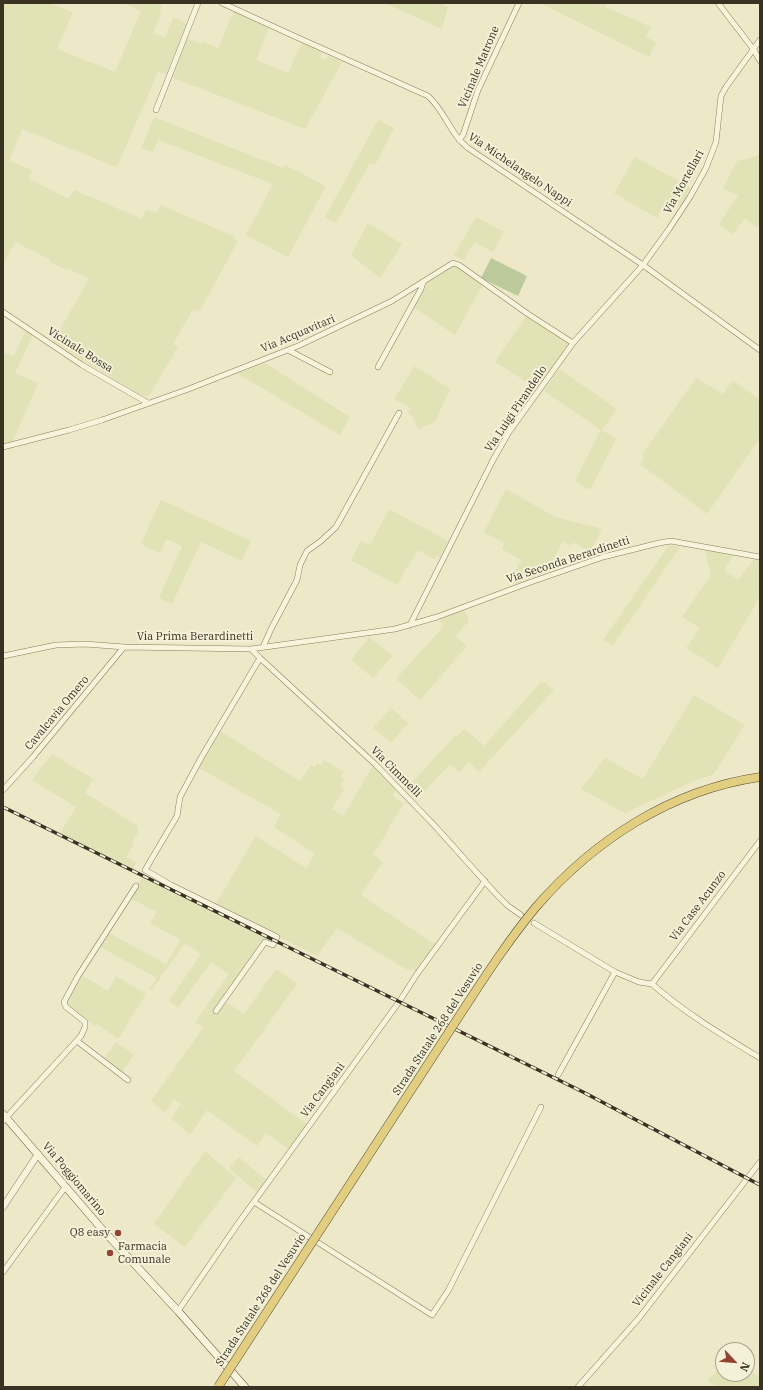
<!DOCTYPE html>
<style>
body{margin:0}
#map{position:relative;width:763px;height:1390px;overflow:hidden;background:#ede8c8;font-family:"IBM Plex Serif",serif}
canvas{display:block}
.frame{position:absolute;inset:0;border:4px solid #393121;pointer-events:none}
.north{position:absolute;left:715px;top:1342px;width:40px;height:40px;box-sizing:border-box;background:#f4f1d8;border:1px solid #a9a48f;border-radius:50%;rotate:116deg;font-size:11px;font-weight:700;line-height:16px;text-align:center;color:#393121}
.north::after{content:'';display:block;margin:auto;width:14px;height:18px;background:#944231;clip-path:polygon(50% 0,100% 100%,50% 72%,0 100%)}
</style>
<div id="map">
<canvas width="763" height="1390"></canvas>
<div class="frame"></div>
<div class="north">N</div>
</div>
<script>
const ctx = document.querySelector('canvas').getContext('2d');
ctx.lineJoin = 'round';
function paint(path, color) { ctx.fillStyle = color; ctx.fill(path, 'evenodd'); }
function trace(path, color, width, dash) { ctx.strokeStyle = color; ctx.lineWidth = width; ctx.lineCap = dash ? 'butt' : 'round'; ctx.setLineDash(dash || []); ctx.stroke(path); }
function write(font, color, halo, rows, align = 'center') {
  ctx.font = font + ' "IBM Plex Serif",serif'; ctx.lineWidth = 4; ctx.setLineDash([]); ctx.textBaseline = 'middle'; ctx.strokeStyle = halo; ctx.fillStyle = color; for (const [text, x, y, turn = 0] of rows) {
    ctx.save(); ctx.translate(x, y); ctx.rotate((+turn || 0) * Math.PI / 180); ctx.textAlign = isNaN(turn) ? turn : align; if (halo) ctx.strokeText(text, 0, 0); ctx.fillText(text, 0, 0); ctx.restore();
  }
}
paint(new Path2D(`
 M3,3H48L73,12L57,49L115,72L141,11L124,3H156L162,6L159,13L161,14L153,33L165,38L173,18L187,23L166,74L158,72L117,167L22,129L9,161L32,170L28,178L69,199L74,190L142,219L146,209L157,213L160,205L231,235L235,238L237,242L235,246L202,307L197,311L193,309L173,344L178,347L150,394L147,396L140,395L53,342L89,279L69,269L67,270L50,262L51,260L15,242L3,265Z
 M385,3H440L448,7L442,29Z
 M540,3H607L605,7L651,27L646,37L656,42L649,57Z
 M234,11L269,28L256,60L288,73L302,43L322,52L320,58L326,60L328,56L342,62L305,129L171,77L186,38L201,44L202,42L218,48Z
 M154,117L283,168L285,165L326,186L288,257L246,235L273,184L158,140L153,152L141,148Z
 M378,120L394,128L375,165L370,163L336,223L325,217Z
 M760,155V224L757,228L745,218L733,234L719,224L738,196L723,188L737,161Z
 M635,157L691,188L680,206L668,200L658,214L659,216L657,218L614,193Z
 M476,217L504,232L493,252L474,242L464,260L454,255Z
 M368,223L402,244L380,278L351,255Z
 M453,266L457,267L483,284L455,335L413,307L427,283Z
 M527,315L569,344L538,389L495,362Z
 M26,330L33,335L15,373L38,383L12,443L3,445V352L6,355L7,353L14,356Z
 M265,363L350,417L340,435L237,373Z
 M415,366L450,389L435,422L418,429L412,415L408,414L411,408L394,399Z
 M559,369L617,409L602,430L616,439L590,490L575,481L601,430L544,391Z
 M696,378L723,394L733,380L760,400V438L707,514L640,464L644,457L642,455Z
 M506,489L555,517L602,529L590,552L573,542L571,546L563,541L546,573L515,584L510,582L521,560L502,549L504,543L484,532Z
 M161,500L251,541L242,561L201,542L172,604L159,598L182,546L166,539L160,553L141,544Z
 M389,509L448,541L440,558L436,556L434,559L418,550L408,567H407L397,585L351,560L361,541L370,545Z
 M669,545L680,547L613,645L603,640Z
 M705,550L734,555L724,569L738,580L755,558L760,559V597L718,668L686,648L700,628L682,617L711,575Z
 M463,610L469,618L468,620L469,621L455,636L467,646L420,700L396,679L444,626L438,619Z
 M369,637L393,656L373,678L351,660Z
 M542,681L554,690L479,772L469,762L459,773L450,764L416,800L405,790L455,736L456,737L464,729L484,746Z
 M694,695L745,725L713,775L696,780L625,813L581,789L605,758L643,779Z
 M391,708L408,723L391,743L373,728Z
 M220,731L300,781L311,765L315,767L317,763L321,765L324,760L344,772L341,777L344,779L340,786L344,789L332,809L343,816L373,766L396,789L393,796L404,804L389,826L388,831L373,854L383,862L361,895L436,945L417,973L412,969L410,971L406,969L337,928L317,956L215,905L256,836L306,868L315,854L274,827L281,814L199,768Z
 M52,754L93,779L85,793L138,826V832L132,842L134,843L126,857L136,863L133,868L60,833L76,807L32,780Z
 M142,878L265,938L213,1011L217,1014L226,1002L244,1014L276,969L297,984L234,1071L308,1125L289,1150L266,1133L257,1146L207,1110L190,1135L171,1118L181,1104L174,1099L165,1112L151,1101L203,1028L195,1022L229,974L211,962L178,1008L169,1001L201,954L185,943L151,991L149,990L157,978L100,947L109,933L166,964L181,940L150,923L157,912L130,898Z
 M83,976L108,991L116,976L146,994L118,1039L97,1024L95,1026L71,1009L67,1005V1001L79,979H81Z
 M116,1042L134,1055L121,1073L104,1059Z
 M205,1151L236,1178L185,1247L154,1224Z
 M239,1157L267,1181L259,1192H256L229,1168Z
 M723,1363V1374H747V1367L760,1378V1387H716L708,1381Z`), '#e1e2b6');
paint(new Path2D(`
 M491,258L527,276L518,296L481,278Z`), '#bdcb9c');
const minor = new Path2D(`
 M222,3L294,36L428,96C445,111 450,134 468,148L643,265L760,350
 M718,3L754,50L760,61
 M156,110L198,3
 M459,140L463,135L478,90L519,3
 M3,312L82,365L148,403
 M288,350L330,372
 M378,367L421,289L423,282
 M3,447L69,430L102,420L186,390L298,346L392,301L453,263L459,265L528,314L573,343
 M410,625L493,460L509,432L573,343L643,265L669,229L690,197L706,168L716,142L721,96L726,87L760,40
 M263,647L271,629L297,580L300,565L307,551L321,541L336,527L399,413
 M251,649L260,658L375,764L434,825L496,894L508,906L521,915
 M3,656L56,645L85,644L124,647L251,649L395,629L437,617L531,582L603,557L659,543L671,541L760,557
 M3,790L33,757L124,647
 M534,923L615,972L639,982L652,984
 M652,984L760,841
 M652,984C685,1013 722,1035 760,1058
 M216,1011L265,942L273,945L277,937L171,885L145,870L177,816L180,797L201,758L260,658
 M77,1041L128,1080
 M558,1075L615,972
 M3,1121L81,1036L85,1027V1022L66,1007L64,1002L78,976L136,886
 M254,1202L432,1315L448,1291L541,1107
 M3,1272L66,1186
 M178,1311L237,1225L399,1002L417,974L485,881
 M578,1387L639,1318L760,1162`);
const tertiary = new Path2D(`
 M3,1207L38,1154`);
const secondary = new Path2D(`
 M3,1114L101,1228L178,1311L245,1387`);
trace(minor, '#887c5e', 6);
trace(tertiary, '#887c5e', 7);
trace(secondary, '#6a5d41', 8);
trace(minor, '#f8f4db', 5);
trace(tertiary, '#f8f4db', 6);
trace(secondary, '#f8f4db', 7);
const rail = new Path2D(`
 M3,807L583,1092L760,1185`);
trace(rail, '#393121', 3.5);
trace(rail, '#f4f1d8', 2, [6]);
const trunkBridge = new Path2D(`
 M218,1387L469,1001C490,969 511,937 536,907C594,840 671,790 760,777`);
trace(trunkBridge, '#564932', 9, []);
trace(trunkBridge, '#e2ce80', 8);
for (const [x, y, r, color] of [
 [118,1233,4,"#944231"],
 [110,1253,4,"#944231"]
]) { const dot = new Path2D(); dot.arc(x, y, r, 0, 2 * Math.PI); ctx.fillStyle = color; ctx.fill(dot); trace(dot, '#f4f1d8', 1.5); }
write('11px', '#393121', '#f4f1d8', [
 ["Vicinale Matrone",479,67,-67],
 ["Via Michelangelo Nappi",520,170,34],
 ["Via Mortellari",684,182,-61],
 ["Via Acquavitari",298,334,-23],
 ["Vicinale Bossa",80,350,32],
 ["Via Luigi Pirandello",516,409,-56],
 ["Via Seconda Berardinetti",568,560,-18],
 ["Via Prima Berardinetti",195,637],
 ["Cavalcavia Omero",57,713,-50],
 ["Via Cimmelli",396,772,45],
 ["Via Case Acunzo",698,906,-53],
 ["Strada Statale 268 del Vesuvio",438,1029,-57],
 ["Via Cangiani",323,1090,-53],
 ["Via Poggiomarino",74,1179,50],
 ["Vicinale Cangiani",663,1270,-52],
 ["Strada Statale 268 del Vesuvio",261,1300,-57]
]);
write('11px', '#393121', '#f4f1d8', [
 ["Q8 easy",110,1233],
 ["Farmacia",118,1247,"left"],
 ["Comunale",118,1260,"left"]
], 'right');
</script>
